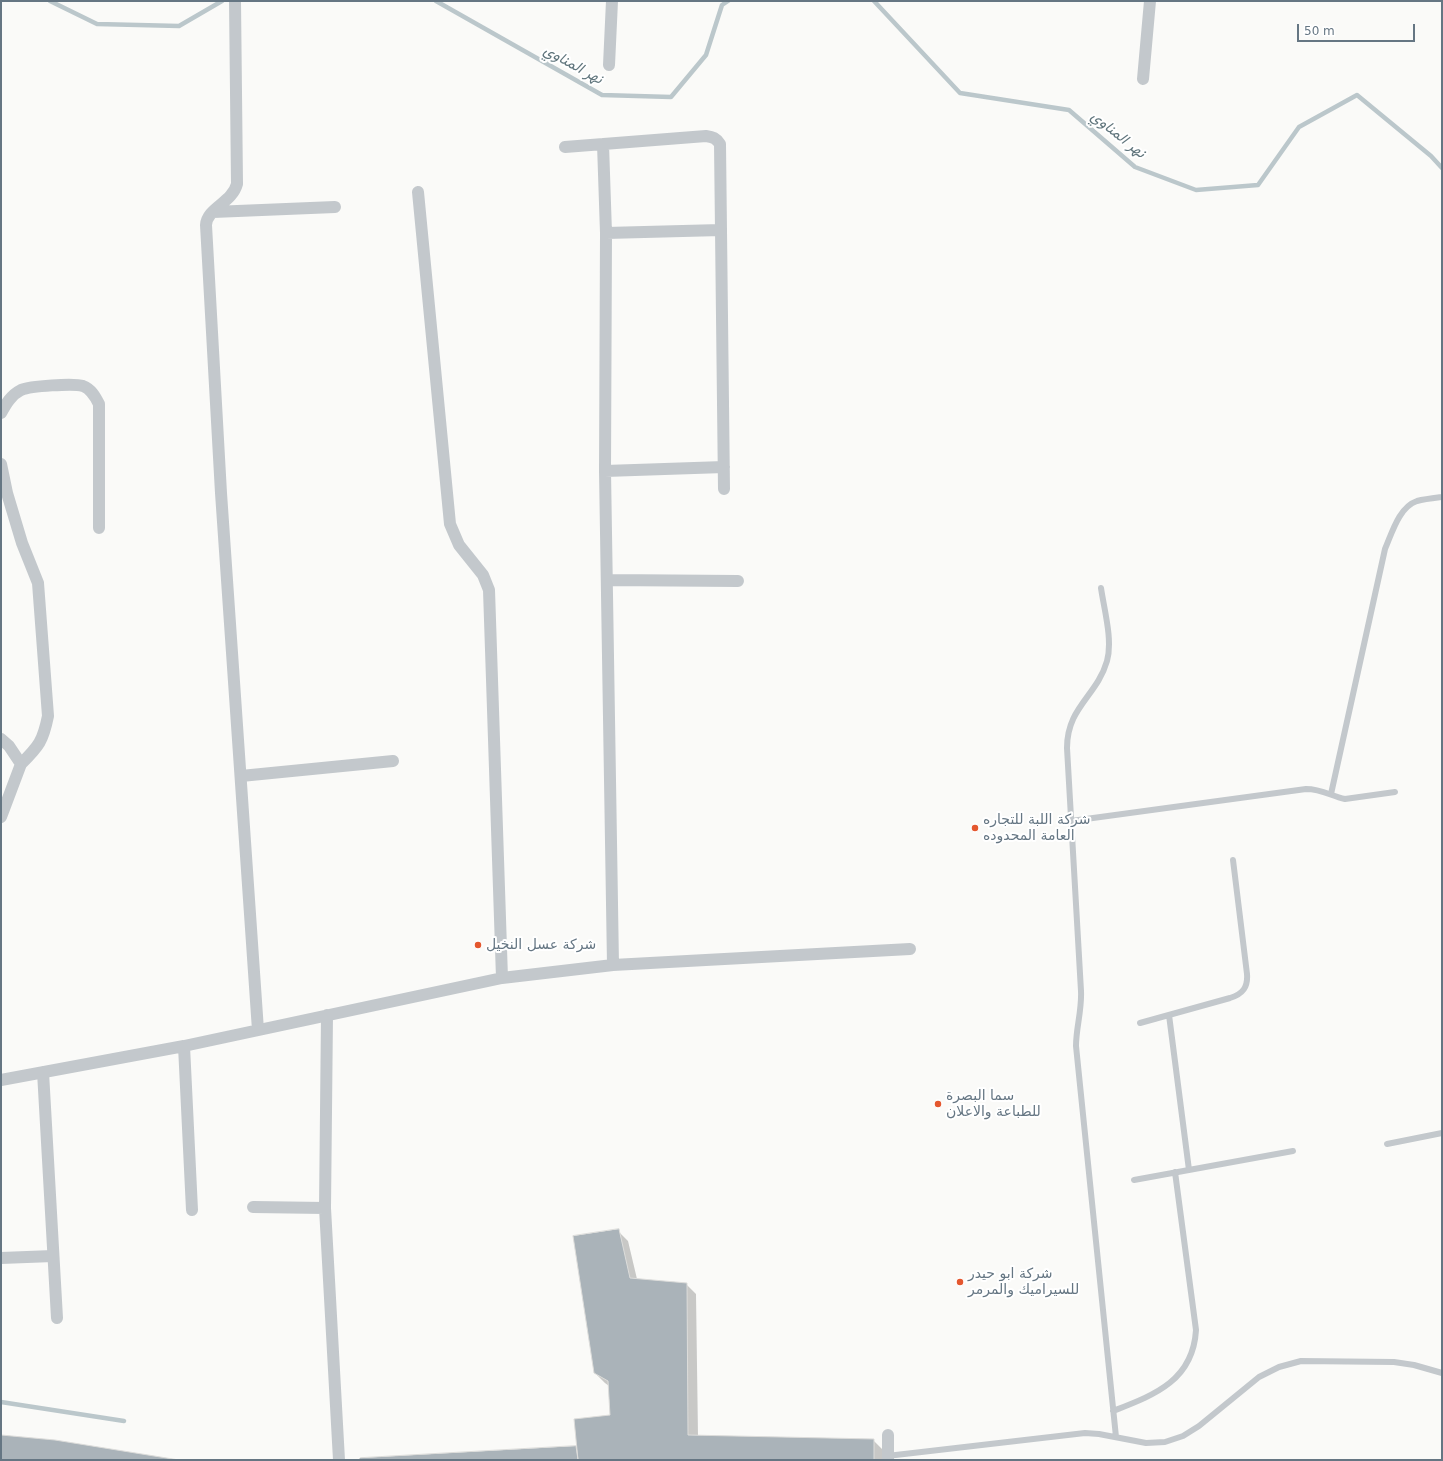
<!DOCTYPE html>
<html>
<head>
<meta charset="utf-8">
<style>
	body { margin:0 }
	#map { position:relative; width:1443px; height:1461px; overflow:hidden; background:#fafaf8; font-family:"DejaVu Sans",sans-serif }
	canvas { display:block }
	.frame { position:absolute; inset:0; border:2px solid #657683; pointer-events:none }
	.scale { position:absolute; left:1297px; top:24px; width:118px; height:18px; box-sizing:border-box; border:2px solid #657683; border-top:0; padding-left:5px; font-size:12px; line-height:14px; white-space:nowrap; color:#657683; -webkit-text-stroke:3px #fff; paint-order:stroke }
</style>
</head>
<body>
<div id="map">
<canvas width="1443" height="1461"></canvas>
<div class="frame"></div>
<div class="scale">50 m</div>
</div>
<script>
const ctx = document.querySelector('canvas').getContext('2d');
ctx.lineJoin = 'round';
function paint(path, color) { ctx.fillStyle = color; ctx.fill(path, 'evenodd'); }
function stroke(path, color, width, dash) { ctx.strokeStyle = color; ctx.lineWidth = width; ctx.lineCap = dash ? 'butt' : 'round'; ctx.setLineDash(dash || []); ctx.stroke(path); }
function write(font, color, halo, rows, align = 'center') {
  ctx.font = font + ' "DejaVu Sans",Vazirmatn,sans-serif'; ctx.lineWidth = 4; ctx.setLineDash([]); ctx.textBaseline = 'middle'; ctx.strokeStyle = halo; ctx.fillStyle = color; for (const [text, x, y, turn = 0] of rows) {
    ctx.save(); ctx.translate(x, y); ctx.rotate((+turn || 0) * Math.PI / 180); ctx.textAlign = isNaN(turn) ? turn : align; if (halo) ctx.strokeText(text, 0, 0); ctx.fillText(text, 0, 0); ctx.restore();
  }
}
paint(new Path2D(`
	M618,1231L628,1241L637,1279L686,1284L696,1294L698,1436L873,1440L883,1450V1460H359L361,1459L577,1447L611,1416L609,1386L605,1383L595,1373Z`), '#0003');
stroke(new Path2D(`
	M50,1L97,24L179,26L222,1
	M436,1L602,95L671,97L706,55L722,5L728,1
	M874,1L960,93L1069,110L1135,167L1196,190L1258,185L1299,127L1357,95L1431,156L1442,168
	M1,1402L124,1421`), '#bbc7cb', 4.5);
const building = new Path2D(`
	M619,1229L630,1278L687,1283L688,1435L874,1439V1460H578L574,1419L610,1415L608,1381L594,1373L573,1236Z
	M1,1435L55,1440L179,1460H1Z
	M576,1446L578,1460H358L360,1458Z`);
paint(building, '#aab3b9');
stroke(building, '#dcdcda', 1);
stroke(new Path2D(`
	M1101,588C1104,609 1113,640 1107,661C1097,696 1067,707 1067,748L1081,991C1082,1010 1076,1028 1076,1046L1116,1437
	M1331,794L1385,549C1392,533 1399,507 1417,501C1425,499 1434,498 1442,497
	M1071,821L1306,789C1322,789 1331,796 1345,799L1395,792
	M1169,1015L1189,1170
	M1140,1023L1230,998C1243,994 1248,987 1247,974L1233,860
	M1387,1144L1442,1133
	M1134,1180L1293,1151
	M1113,1411C1154,1395 1193,1381 1196,1330L1175,1172
	M887,1456L1085,1433L1099,1434L1146,1443L1165,1442L1183,1436L1199,1426L1259,1377L1279,1367L1301,1361L1394,1362L1414,1365L1442,1373`), '#c3c8cc', 6);
stroke(new Path2D(`
	M235,1L237,184C232,203 207,208 206,225L221,493L258,1030
	M609,65L612,1
	M1143,79L1150,1
	M603,144L606,233L605,471L613,965
	M565,147L706,136C713,137 716,138 720,144L724,489
	M418,192L450,524L459,545L483,575L489,590L502,978
	M213,212L335,207
	M606,233L721,230
	M1,413C6,404 11,395 21,390C30,386 74,383 83,386C91,389 95,396 99,404V528
	M1,464L7,493L22,543L38,583L48,716C43,741 39,746 21,764
	M605,471L724,467
	M607,580L738,581
	M1,739L9,746L21,764L1,817
	M241,776L393,761
	M327,1015L325,1208L339,1460
	M184,1046L192,1210
	M43,1072L57,1318
	M1,1080L184,1046L502,978L613,965L910,949
	M253,1207L325,1208
	M1,1258L53,1256
	M888,1460V1435`), '#c3c8cc', 12);
for (const [x, y, r, color] of [
	[975,828,4,"#e4572e"],
	[478,945,4,"#e4572e"],
	[938,1104,4,"#e4572e"],
	[960,1282,4,"#e4572e"]
]) { const dot = new Path2D(); dot.arc(x, y, r, 0, 2 * Math.PI); ctx.fillStyle = color; ctx.fill(dot); stroke(dot, '#fff', 1.5); }
write('14px', '#657683', '#fff', [
	["شركة اللبة للتجاره",983,820],
	["العامة المحدوده",983,836],
	["شركة عسل النخيل",486,945],
	["سما البصرة",946,1096],
	["للطباعة والاعلان",946,1112],
	["شركة ابو حيدر",968,1274],
	["للسيراميك والمرمر",968,1290]
], 'left');
write('italic 15px', '#60757c', '#fff', [
	["نهر المناوي",573,65,29],
	["نهر المناوي",1118,135,39]
]);
</script>
</body>
</html>
